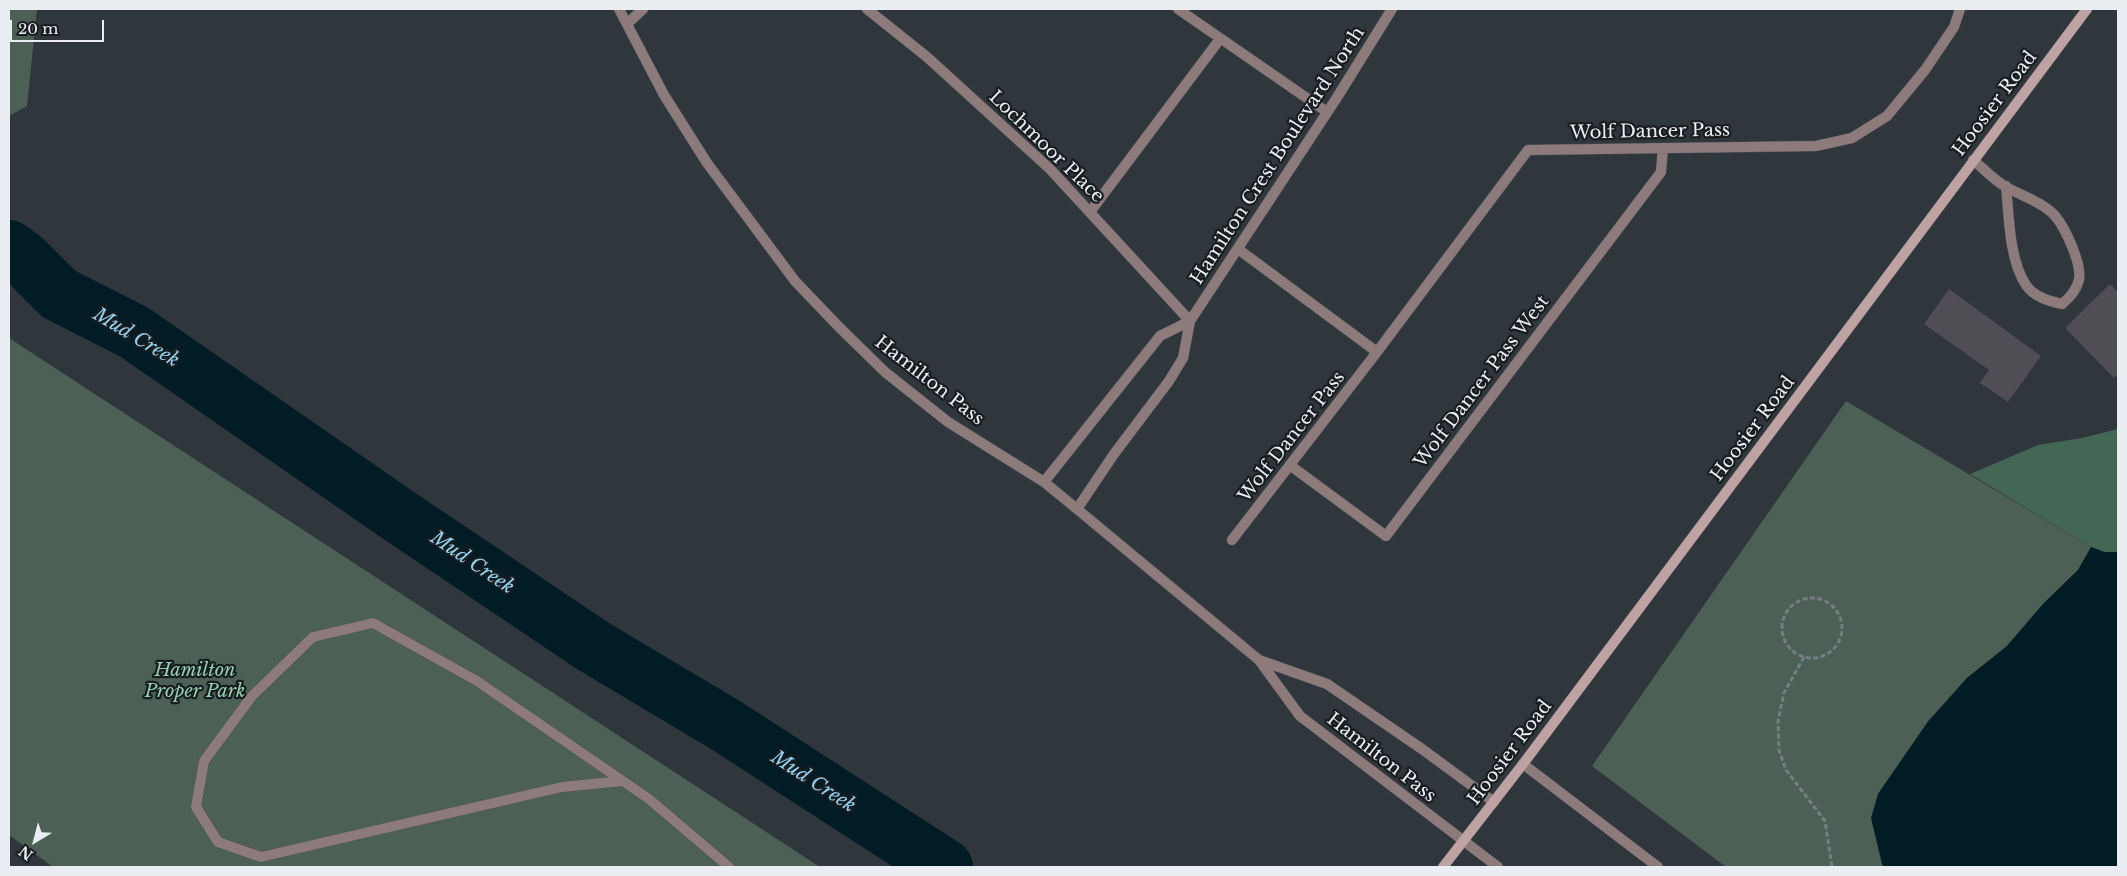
<!DOCTYPE html>
<html>
<head>
<meta charset="utf-8">
<style>
	body { margin:0 }
	#map { position:relative; width:2127px; height:876px; overflow:hidden; background:#2f363c; font-family:"Libre Baskerville",serif }
	canvas { display:block }
	.frame { position:absolute; inset:0; border:10px solid #eaeef2; pointer-events:none }
	.north { position:absolute; left:10px; top:816px; width:50px; height:50px; -webkit-text-stroke:4px #1a1d20; paint-order:stroke; rotate:217deg; font-size:14px; font-weight:700; line-height:20px; text-align:center; color:#eaeef2 }
	.north::after { content:''; display:block; margin:auto; width:18px; height:22px; background:#eaeef2; clip-path:polygon(50% 0,100% 100%,50% 72%,0 100%) }
	.scale { position:absolute; left:10px; top:20px; width:94px; height:22px; box-sizing:border-box; border:2px solid #eaeef2; border-top:0; padding-left:6px; font-size:15px; line-height:18px; white-space:nowrap; color:#eaeef2; -webkit-text-stroke:4px #1a1d20; paint-order:stroke }
</style>
</head>
<body>
<div id="map">
<canvas width="2127" height="876"></canvas>
<div class="frame"></div>
<div class="north">N</div>
<div class="scale">20 m</div>
</div>
<script>
const ctx = document.querySelector('canvas').getContext('2d');
ctx.lineJoin = 'round';
function paint(path, color) { ctx.fillStyle = color; ctx.fill(path, 'evenodd'); }
function stroke(path, color, width, dash) { ctx.strokeStyle = color; ctx.lineWidth = width; ctx.lineCap = dash ? 'butt' : 'round'; ctx.setLineDash(dash || []); ctx.stroke(path); }
function write(font, color, halo, rows, align = 'center') {
  ctx.font = font + ' "Libre Baskerville",serif'; ctx.lineWidth = 4.5; ctx.setLineDash([]); ctx.textBaseline = 'middle'; ctx.strokeStyle = halo; ctx.fillStyle = color; for (const [text, x, y, turn = 0] of rows) {
    ctx.save(); ctx.translate(x, y); ctx.rotate((+turn || 0) * Math.PI / 180); ctx.textAlign = isNaN(turn) ? turn : align; if (halo) ctx.strokeText(text, 0, 0); ctx.fillText(text, 0, 0); ctx.restore();
  }
}
paint(new Path2D(`
	M9,9H37L27,106L9,116Z
	M9,338L820,867H53L9,835Z
	M1846,401L2091,547L2078,570L2043,604L2007,646L1967,678L1928,721L1878,794L1882,864L1884,867H1726L1592,766Z`), '#4c6056');
paint(new Path2D(`
	M2118,429V552H2104L2091,547L1970,474L2038,445L2082,438Z`), '#465');
paint(new Path2D(`
	M2091,547L2104,552H2118V867H1884L1882,864L1871,818L1878,794L1928,722L1967,678L2007,646L2043,604L2078,570Z`), '#021c26');
stroke(new Path2D(`
	M9,248L25,260L59,294L134,332L395,513L593,646L727,726L945,867`), '#021c26', 56);
paint(new Path2D(`
	M2110,284L2118,292V374L2114,378L2065,328Z
	M1949,289L2041,356L2008,402L1980,383L1989,370L1924,324Z`), '#514d55');
const lane = new Path2D(`
	M1973,160C1984,169 1994,180 2006,187C2020,195 2037,200 2050,211C2063,221 2082,263 2079,280C2076,291 2070,297 2062,304C2049,301 2034,297 2026,285C2009,260 2009,215 2006,186
	M1090,212L1220,39
	M622,781L562,787L261,857L218,842L196,807L204,761L252,696L313,637L373,623L477,681L649,799L729,867`);
const street = new Path2D(`
	M619,9L664,95L707,163L795,281L838,326L885,372L948,422L1044,482L1077,509L1259,660L1300,716L1498,867
	M867,9L927,57L1050,169L1190,321
	M1178,9L1327,112
	M627,24L643,9
	M1238,249L1377,352
	M1291,466L1386,536L1661,172L1663,148
	M1044,482L1160,336L1190,321
	M1077,509L1114,454L1169,381L1183,358L1190,321L1336,99L1392,9
	M1232,540L1377,352L1528,150L1816,146L1852,138L1887,116L1925,70L1954,27L1960,9
	M1259,660L1327,684L1422,749L1494,802
	M1523,764L1658,867`);
const secondary = new Path2D(`
	M1443,867L1523,764L2087,9`);
stroke(lane, '#4d5359', 11);
stroke(street, '#4d5359', 11);
stroke(secondary, '#4d5359', 11);
stroke(new Path2D(`
	M1782 628a30 30 0 1 1 60 0a30 30 0 1 1-60 0Z
	M1804,657L1784,693L1778,721L1779,750L1786,770L1825,821L1832,867`), '#777d83', 3, [5, 2.5]);
stroke(lane, '#8d7b7c', 10);
stroke(street, '#8d7b7c', 10);
stroke(secondary, '#bfa3a3', 10);
write('18px', '#eaeef2', '#1a1d20', [
	["Hoosier Road",1995,104,-53],
	["Wolf Dancer Pass",1650,132,-1],
	["Lochmoor Place",1046,147,44],
	["Hamilton Crest Boulevard North",1278,156,-57],
	["Hamilton Pass",929,381,38],
	["Wolf Dancer Pass West",1482,382,-53],
	["Hoosier Road",1753,429,-53],
	["Wolf Dancer Pass",1292,437,-52],
	["Hoosier Road",1510,753,-53],
	["Hamilton Pass",1381,758,38]
]);
write('italic 18px', '#92d1b2', '#1a1d20', [
	["Hamilton",195,671],
	["Proper Park",195,692]
]);
write('italic 19px', '#90d2f0', '#1a1d20', [
	["Mud Creek",136,338,31],
	["Mud Creek",472,563,34],
	["Mud Creek",813,782,33]
]);
</script>
</body>
</html>
